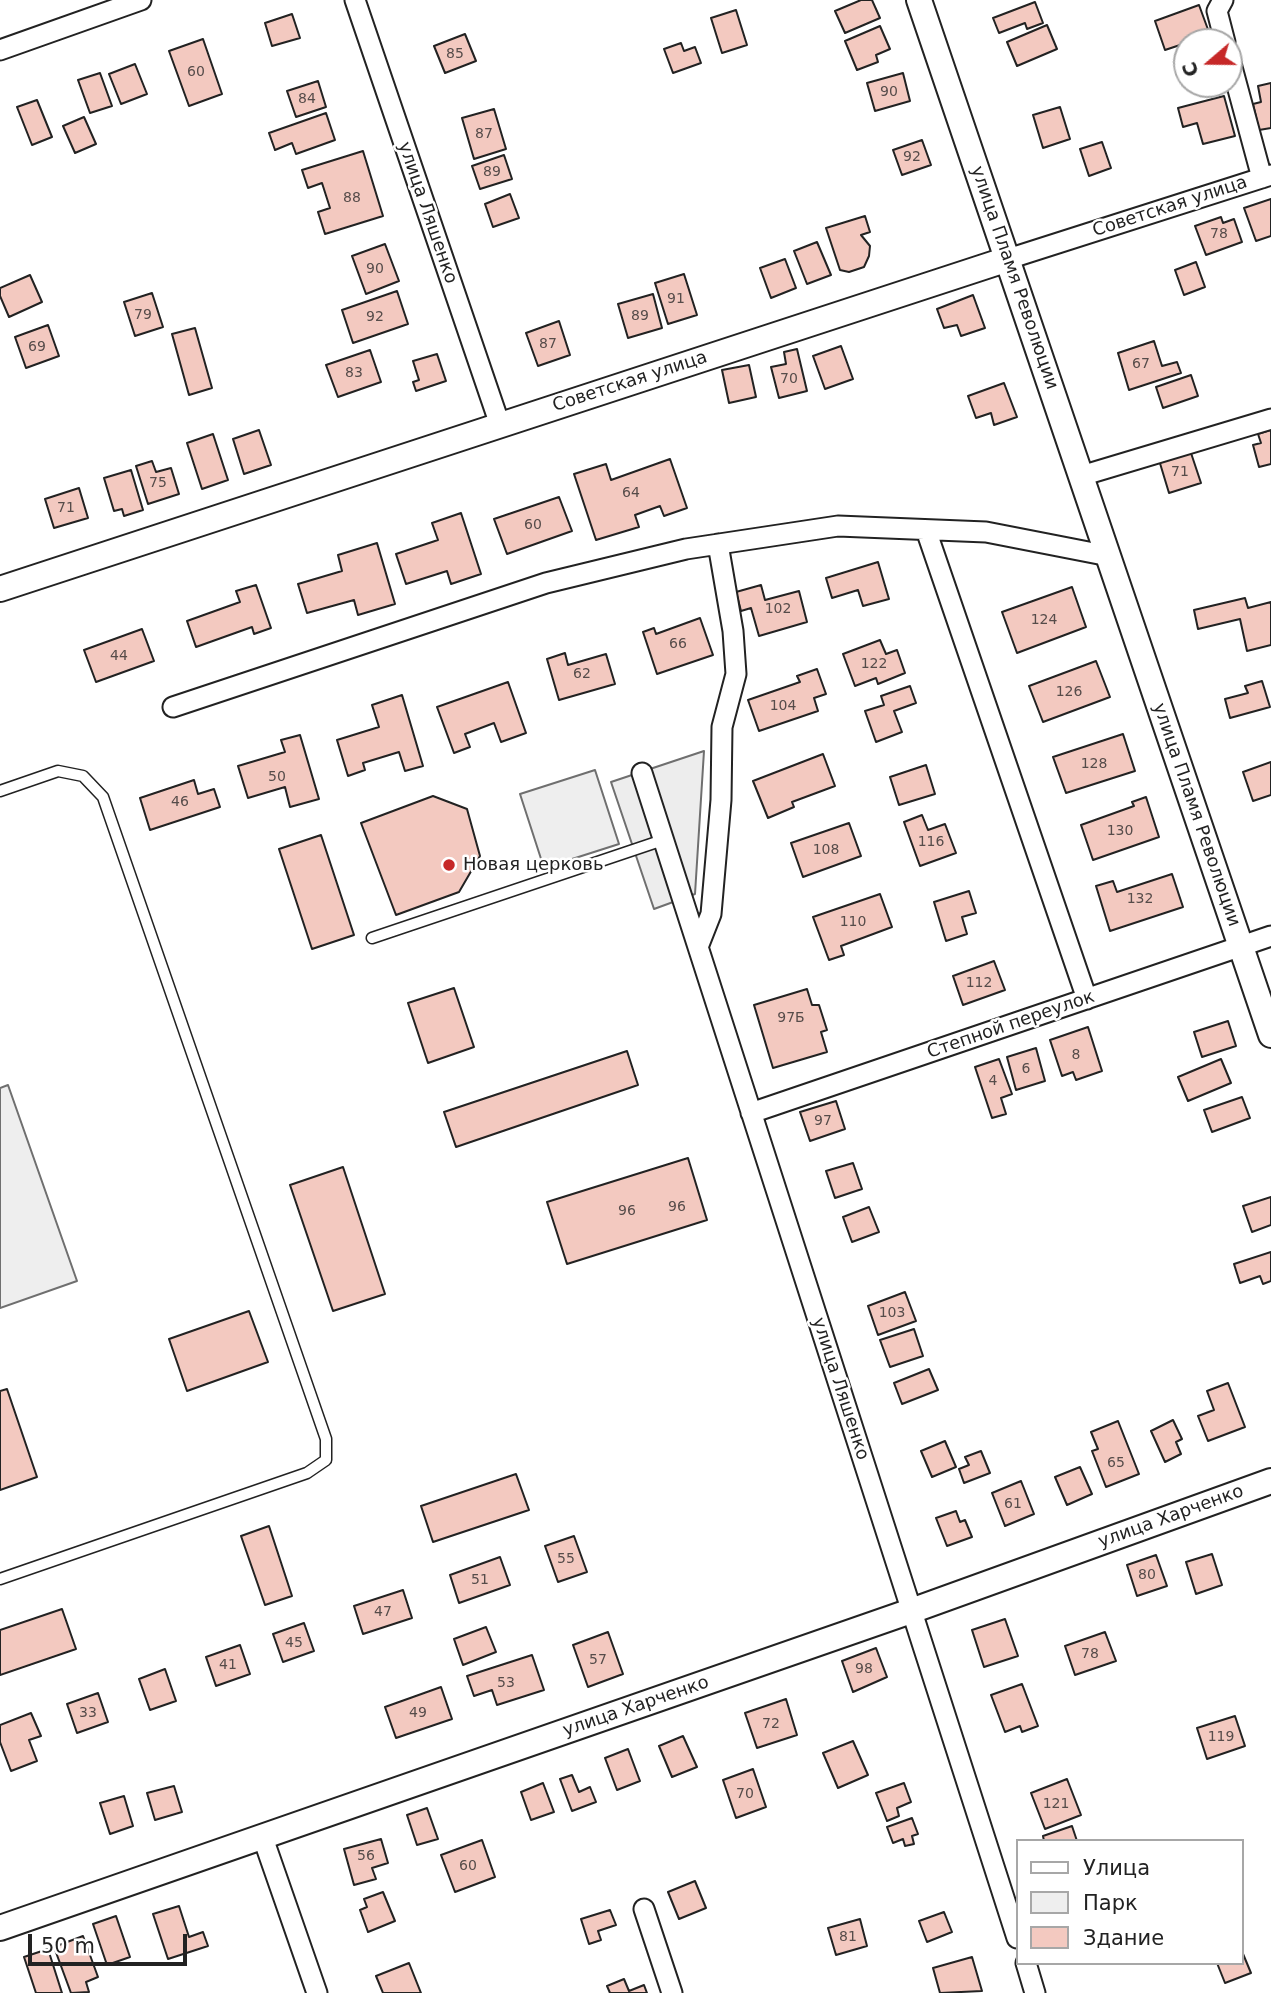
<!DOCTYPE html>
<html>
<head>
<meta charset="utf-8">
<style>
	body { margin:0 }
	#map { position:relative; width:1271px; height:1993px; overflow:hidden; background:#fff; font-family:"DejaVu Sans",sans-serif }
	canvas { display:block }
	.legend { position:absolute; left:1016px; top:1839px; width:228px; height:126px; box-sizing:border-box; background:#fff; border:2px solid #a7a7a7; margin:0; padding:9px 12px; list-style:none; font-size:21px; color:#222 }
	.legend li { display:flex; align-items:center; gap:14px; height:35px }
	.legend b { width:35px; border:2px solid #a7a7a7 }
	.north { position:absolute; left:1173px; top:28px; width:70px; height:70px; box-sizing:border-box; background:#fff; border:2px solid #a7a7a7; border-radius:50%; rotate:250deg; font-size:19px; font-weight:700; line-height:28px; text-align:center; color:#222 }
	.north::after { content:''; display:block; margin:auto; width:24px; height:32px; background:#c62828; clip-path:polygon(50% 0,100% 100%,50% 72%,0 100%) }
	.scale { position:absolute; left:28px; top:1934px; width:159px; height:32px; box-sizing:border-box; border:4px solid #222; border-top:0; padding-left:9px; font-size:21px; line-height:24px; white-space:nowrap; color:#222; -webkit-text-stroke:5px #fff; paint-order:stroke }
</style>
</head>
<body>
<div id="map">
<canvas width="1271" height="1993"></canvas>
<ul class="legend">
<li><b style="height:9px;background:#fff"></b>Улица</li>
<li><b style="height:19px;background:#eee"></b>Парк</li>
<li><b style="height:19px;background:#f3c9c0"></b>Здание</li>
</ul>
<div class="north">С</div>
<div class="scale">50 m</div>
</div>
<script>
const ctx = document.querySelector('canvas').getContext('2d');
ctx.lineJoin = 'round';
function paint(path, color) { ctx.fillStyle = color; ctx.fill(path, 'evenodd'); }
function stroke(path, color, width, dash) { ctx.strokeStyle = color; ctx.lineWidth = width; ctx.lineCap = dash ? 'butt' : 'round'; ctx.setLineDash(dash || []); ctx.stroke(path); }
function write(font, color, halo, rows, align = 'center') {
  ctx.font = font + ' "DejaVu Sans",sans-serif'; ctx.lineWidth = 5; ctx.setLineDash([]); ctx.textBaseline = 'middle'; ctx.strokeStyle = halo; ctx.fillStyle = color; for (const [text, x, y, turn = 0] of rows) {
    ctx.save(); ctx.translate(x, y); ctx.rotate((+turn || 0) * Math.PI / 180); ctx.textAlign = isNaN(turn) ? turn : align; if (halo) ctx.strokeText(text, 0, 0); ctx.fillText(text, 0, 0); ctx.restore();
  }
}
const green = new Path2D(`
	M595,770L619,844L544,868L520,794Z
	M8,1085L77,1281L0,1308V1088Z`);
paint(green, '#eee');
stroke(green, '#6f6f6f', 2);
const parking = new Path2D(`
	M704,751L695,894L654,909L611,782Z`);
paint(parking, '#ededed');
stroke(parking, '#6f6f6f', 2);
const building = new Path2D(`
	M861,0H872L880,18L845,33L835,11Z
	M1035,2L1043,23L1027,29L1025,23L999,33L993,18Z
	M1199,5L1210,35L1165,50L1155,21Z
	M736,10L747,45L722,53L711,18Z
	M292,14L300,38L272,46L265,23Z
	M1047,25L1057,49L1017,66L1007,42Z
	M880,26L890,49L876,55L878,62L857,70L845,41Z
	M465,34L476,61L445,73L434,46Z
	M203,39L222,94L189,106L169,51Z
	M681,43L684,51L695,47L701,63L673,73L664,49Z
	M135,64L147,94L121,104L109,74Z
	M100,73L112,106L90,113L78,80Z
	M903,73L910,101L875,111L867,83Z
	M318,81L326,107L296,117L287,91Z
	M1271,83V128L1259,130L1253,104L1261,102L1258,86Z
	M1224,96L1235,136L1203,144L1197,123L1183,127L1178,108Z
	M37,100L52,137L32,145L17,107Z
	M1060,107L1070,139L1043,148L1033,115Z
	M494,109L506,149L474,159L462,118Z
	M326,113L335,140L296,154L292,143L275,150L269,133Z
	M84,117L96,144L75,153L63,126Z
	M922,140L931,165L902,175L893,150Z
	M1102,142L1111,168L1089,176L1080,149Z
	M363,151L383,216L325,234L318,212L330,208L322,183L308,188L302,170Z
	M504,155L512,179L480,189L472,166Z
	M510,194L519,218L493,227L485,204Z
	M1271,199V236L1256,241L1244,208Z
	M865,216L870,232L861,235L870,246L869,256L864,267L849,272L840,270L826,228Z
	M1221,217L1223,223L1234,219L1242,242L1206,255L1195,226Z
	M817,242L831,275L807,284L794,251Z
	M385,244L399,281L366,294L352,256Z
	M785,259L796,288L771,298L760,268Z
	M1196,262L1205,287L1184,295L1175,270Z
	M684,274L697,315L668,324L655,283Z
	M30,275L42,302L9,317L0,296V288Z
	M397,291L408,324L353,343L342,310Z
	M152,293L163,327L135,336L124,302Z
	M653,294L662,328L628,338L618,304Z
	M973,295L985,328L961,336L957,325L944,328L937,309Z
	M559,321L570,355L538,366L526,333Z
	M48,325L59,356L26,368L15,337Z
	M195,328L212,388L189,395L172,334Z
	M1154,341L1162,366L1177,362L1181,373L1129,390L1118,353Z
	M841,346L853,379L825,389L813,356Z
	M797,349L807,391L779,398L771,367L786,364L784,352Z
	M370,350L381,382L338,397L326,365Z
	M437,354L446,381L416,391L413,382L419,380L413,361Z
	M749,365L756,397L729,403L722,370Z
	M1191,375L1198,396L1163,408L1156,387Z
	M1004,383L1017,417L994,425L991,413L976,418L968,396Z
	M259,430L271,465L244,474L233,439Z
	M1271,430V464L1259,467L1253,445L1261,443L1258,434Z
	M213,434L228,480L202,489L187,443Z
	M1190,450L1201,483L1169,493L1159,460Z
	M670,459L687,508L664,516L660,506L635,515L639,527L596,540L574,474L606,464L611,480Z
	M152,461L156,472L171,468L179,494L148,504L136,466Z
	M131,470L143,510L124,516L122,509L114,511L104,478Z
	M79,488L88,518L54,528L45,499Z
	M559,497L572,531L507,554L494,519Z
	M461,513L481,574L451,584L447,571L406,584L396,554L438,540L432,523Z
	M377,543L395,604L358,615L354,600L307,613L298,584L342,571L338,555Z
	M878,562L889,599L863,606L858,590L832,598L826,578Z
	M256,585L271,628L254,634L252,627L196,647L187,621L240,602L236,591Z
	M761,585L765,600L799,591L807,622L759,636L751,608L741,611L736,592Z
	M1072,587L1086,627L1017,653L1002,612Z
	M1245,598L1248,608L1271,602V645L1247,651L1240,619L1198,629L1194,610Z
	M700,618L713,655L657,674L643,632L654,628L656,634Z
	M142,629L154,661L96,682L84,650Z
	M880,640L886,654L897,650L905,673L878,684L876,678L855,686L843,654Z
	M565,653L568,665L606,654L615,684L559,700L547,659Z
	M1096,661L1110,697L1043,722L1029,686Z
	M817,669L826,694L814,698L818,711L759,731L748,700L800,682L797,676Z
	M1262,681L1270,707L1230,718L1225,699L1248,693L1245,686Z
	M508,682L526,733L501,742L494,723L465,734L470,747L454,753L437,707Z
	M910,686L916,703L894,711L902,732L876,742L865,711L884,705L881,696Z
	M402,695L423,766L405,771L399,752L363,763L365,770L348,776L337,740L379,727L372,705Z
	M1123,734L1135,771L1066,793L1053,757Z
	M300,735L319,799L290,807L285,787L248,798L238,766L285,752L281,740Z
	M823,754L835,786L792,802L794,807L768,818L753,781Z
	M1271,762V795L1253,801L1243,772Z
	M926,765L935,794L899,805L890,777Z
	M194,780L198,794L214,789L220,807L150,830L140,798Z
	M433,796L467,809L480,856L459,892L396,915L361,823Z
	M1146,797L1159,837L1093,860L1081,825L1134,806L1132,802Z
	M922,815L928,830L945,824L956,853L920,866L904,822Z
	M849,823L861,856L803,877L791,843Z
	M321,835L354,935L312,949L279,849Z
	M1172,874L1183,907L1110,931L1096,886L1113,881L1117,892Z
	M969,891L976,913L962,917L967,934L946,941L934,902Z
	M880,894L892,927L841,946L844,955L829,960L813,917Z
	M994,961L1005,990L963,1005L953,976Z
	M454,988L474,1047L428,1063L408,1003Z
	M807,989L812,1005H819L827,1030L821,1032L827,1052L773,1068L754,1005Z
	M1228,1021L1236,1046L1202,1057L1194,1032Z
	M1088,1027L1102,1071L1076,1080L1073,1072L1062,1076L1050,1040Z
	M1036,1048L1045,1081L1016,1090L1007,1057Z
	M627,1051L638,1085L456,1147L444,1112Z
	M999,1059L1012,1094L1001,1098L1006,1114L992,1118L975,1067Z
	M1221,1059L1231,1083L1188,1101L1178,1077Z
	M1242,1097L1250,1118L1212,1132L1204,1110Z
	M836,1101L845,1129L810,1141L800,1112Z
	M688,1158L707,1220L567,1264L547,1202Z
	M853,1163L862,1189L835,1198L826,1171Z
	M343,1167L385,1294L333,1311L290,1185Z
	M1271,1197V1225L1252,1232L1243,1206Z
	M869,1207L879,1232L852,1242L843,1217Z
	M1271,1252V1281L1263,1284L1260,1276L1240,1283L1234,1264Z
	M905,1292L916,1321L878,1335L868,1306Z
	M249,1311L268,1362L187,1391L169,1339Z
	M914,1329L923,1356L890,1367L880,1340Z
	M929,1369L938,1390L902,1404L894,1383Z
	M1228,1383L1245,1427L1208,1441L1198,1416L1214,1410L1207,1391Z
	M7,1389L37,1477L0,1490V1391Z
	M1173,1420L1182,1439L1176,1442L1181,1454L1165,1462L1151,1431Z
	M1118,1421L1139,1474L1106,1487L1092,1451L1098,1449L1091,1432Z
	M945,1441L956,1467L932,1477L921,1451Z
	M981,1451L990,1473L964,1483L959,1469L969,1465L965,1457Z
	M1080,1467L1092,1494L1067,1505L1055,1477Z
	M516,1474L529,1510L433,1542L421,1506Z
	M1021,1481L1034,1514L1005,1526L992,1493Z
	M956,1511L960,1522L965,1520L972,1537L947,1546L936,1518Z
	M269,1526L292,1596L265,1605L241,1536Z
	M574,1536L587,1572L558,1582L545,1546Z
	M1212,1554L1222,1585L1196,1594L1186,1562Z
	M1156,1555L1167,1586L1137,1596L1127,1565Z
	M500,1557L510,1585L459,1603L450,1575Z
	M403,1590L412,1618L363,1634L354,1606Z
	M62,1609L76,1649L0,1675V1630Z
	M1005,1619L1018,1656L984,1667L972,1630Z
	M304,1623L314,1651L283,1662L273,1634Z
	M486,1627L496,1652L463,1665L454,1639Z
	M608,1632L623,1674L588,1687L573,1645Z
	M1105,1632L1116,1661L1075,1675L1065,1646Z
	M240,1645L250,1674L216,1686L206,1657Z
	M876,1648L887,1677L853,1692L842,1661Z
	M532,1655L544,1690L497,1705L492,1690L474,1696L467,1676Z
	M165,1669L176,1701L150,1710L139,1679Z
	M1022,1684L1038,1726L1022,1732L1020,1726L1005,1732L991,1695Z
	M441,1687L452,1719L396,1738L385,1707Z
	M98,1693L108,1722L77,1733L67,1704Z
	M786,1699L797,1735L757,1748L745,1713Z
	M31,1713L41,1736L29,1740L37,1761L11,1771L0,1742V1725Z
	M1235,1716L1245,1746L1207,1759L1197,1728Z
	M683,1736L697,1767L672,1777L659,1746Z
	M853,1741L868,1775L838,1788L823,1753Z
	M628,1749L640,1781L617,1790L605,1758Z
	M753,1769L766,1807L736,1818L723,1780Z
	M572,1775L579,1792L590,1787L596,1802L572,1811L560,1779Z
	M1067,1779L1081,1815L1045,1829L1031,1793Z
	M543,1783L554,1812L531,1820L521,1792Z
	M904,1783L911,1802L897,1808L899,1816L887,1821L876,1793Z
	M174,1786L182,1812L155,1820L147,1793Z
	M124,1796L133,1826L110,1834L100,1803Z
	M427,1808L438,1839L417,1845L407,1815Z
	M912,1818L918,1834L912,1836L914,1844L905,1846L903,1839L893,1843L887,1827Z
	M1072,1826L1077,1841H1044L1043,1836Z
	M381,1839L388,1863L372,1868L376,1879L354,1885L344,1849Z
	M482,1840L495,1877L455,1892L441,1855Z
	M695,1881L706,1908L679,1919L668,1892Z
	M383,1892L395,1921L368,1932L360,1910L367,1907L364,1899Z
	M179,1906L189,1937L203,1932L208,1946L168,1959L153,1914Z
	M610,1910L616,1925L598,1931L601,1940L589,1944L581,1919Z
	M944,1912L952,1932L927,1942L919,1921Z
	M116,1916L130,1957L107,1965L93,1924Z
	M860,1919L867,1946L836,1955L828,1928Z
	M83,1936L98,1977L86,1982L89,1992L71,1993L54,1947Z
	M48,1949L62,1993H36L24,1957Z
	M1241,1949L1251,1973L1225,1983L1217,1963H1241Z
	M972,1957L982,1991L940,1993L933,1968Z
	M409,1963L421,1993H383L376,1976Z
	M624,1979L629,1991L644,1985L647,1993H610L607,1986Z`);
paint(building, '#f3c9c0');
stroke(building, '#222', 2);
const service = new Path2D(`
	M0,791L58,771L83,776L103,797L326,1439V1460L307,1473L0,1579
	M372,938L663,840`);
const minor = new Path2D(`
	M355,0L500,425
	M1223,0L1217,11L1225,42
	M0,50L141,0
	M1229,56L1262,178
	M1008,259L1271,175
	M1081,476L1271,419
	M926,530L1087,999
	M173,707L546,583L686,549L838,526L986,532L1109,556
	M642,773L1017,1938
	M698,947L711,914L721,800L722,727L736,674L733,631L718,544
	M751,1113L1271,936
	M263,1838L317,1993
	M644,1909L672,1993
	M1026,1963L1035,1993`);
const tertiary = new Path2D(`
	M919,0L1271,1035
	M0,589L1008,259
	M0,1928L911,1611L1271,1481`);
stroke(service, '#222', 13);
stroke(minor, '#222', 23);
stroke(tertiary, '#222', 28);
stroke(service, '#fff', 10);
stroke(minor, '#fff', 19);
stroke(tertiary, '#fff', 24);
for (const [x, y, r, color] of [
	[449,865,7,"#c62828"]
]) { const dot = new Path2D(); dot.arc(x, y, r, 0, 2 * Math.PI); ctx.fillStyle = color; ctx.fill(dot); stroke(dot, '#fff', 2.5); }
write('14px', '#564c4a', null, [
	["85",455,54],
	["60",196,72],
	["90",889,92],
	["84",307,99],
	["87",484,134],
	["92",912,157],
	["89",492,172],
	["88",352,198],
	["78",1219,234],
	["90",375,269],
	["91",676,299],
	["79",143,315],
	["89",640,316],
	["92",375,317],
	["87",548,344],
	["69",37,347],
	["67",1141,364],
	["83",354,373],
	["70",789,379],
	["71",1180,472],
	["75",158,483],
	["64",631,493],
	["71",66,508],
	["60",533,525],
	["102",778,609],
	["124",1044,620],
	["66",678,644],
	["44",119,656],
	["122",874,664],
	["62",582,674],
	["126",1069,692],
	["104",783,706],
	["128",1094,764],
	["50",277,777],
	["46",180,802],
	["130",1120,831],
	["116",931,842],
	["108",826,850],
	["132",1140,899],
	["110",853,922],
	["112",979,983],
	["97Б",791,1018],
	["8",1076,1055],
	["6",1026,1069],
	["4",993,1081],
	["97",823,1121],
	["96",677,1207],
	["96",627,1211],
	["103",892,1313],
	["65",1116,1463],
	["61",1013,1504],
	["55",566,1559],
	["80",1147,1575],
	["51",480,1580],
	["47",383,1612],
	["45",294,1643],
	["78",1090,1654],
	["57",598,1660],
	["41",228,1665],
	["98",864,1669],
	["53",506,1683],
	["33",88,1713],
	["49",418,1713],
	["72",771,1724],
	["119",1221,1737],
	["70",745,1794],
	["121",1056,1804],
	["56",366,1856],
	["60",468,1866],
	["81",848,1937]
]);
write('18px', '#222', '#fff', [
	["Советская улица",1170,207,-18],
	["улица Ляшенко",427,213,71],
	["улица Пламя Революции",1014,278,71],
	["Советская улица",630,382,-18],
	["улица Пламя Революции",1196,815,71],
	["Степной переулок",1011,1025,-19],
	["улица Ляшенко",840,1389,72],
	["улица Харченко",1171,1517,-20],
	["улица Харченко",636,1707,-19]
]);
write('18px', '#222', '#fff', [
	["Новая церковь",463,865]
], 'left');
</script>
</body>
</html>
